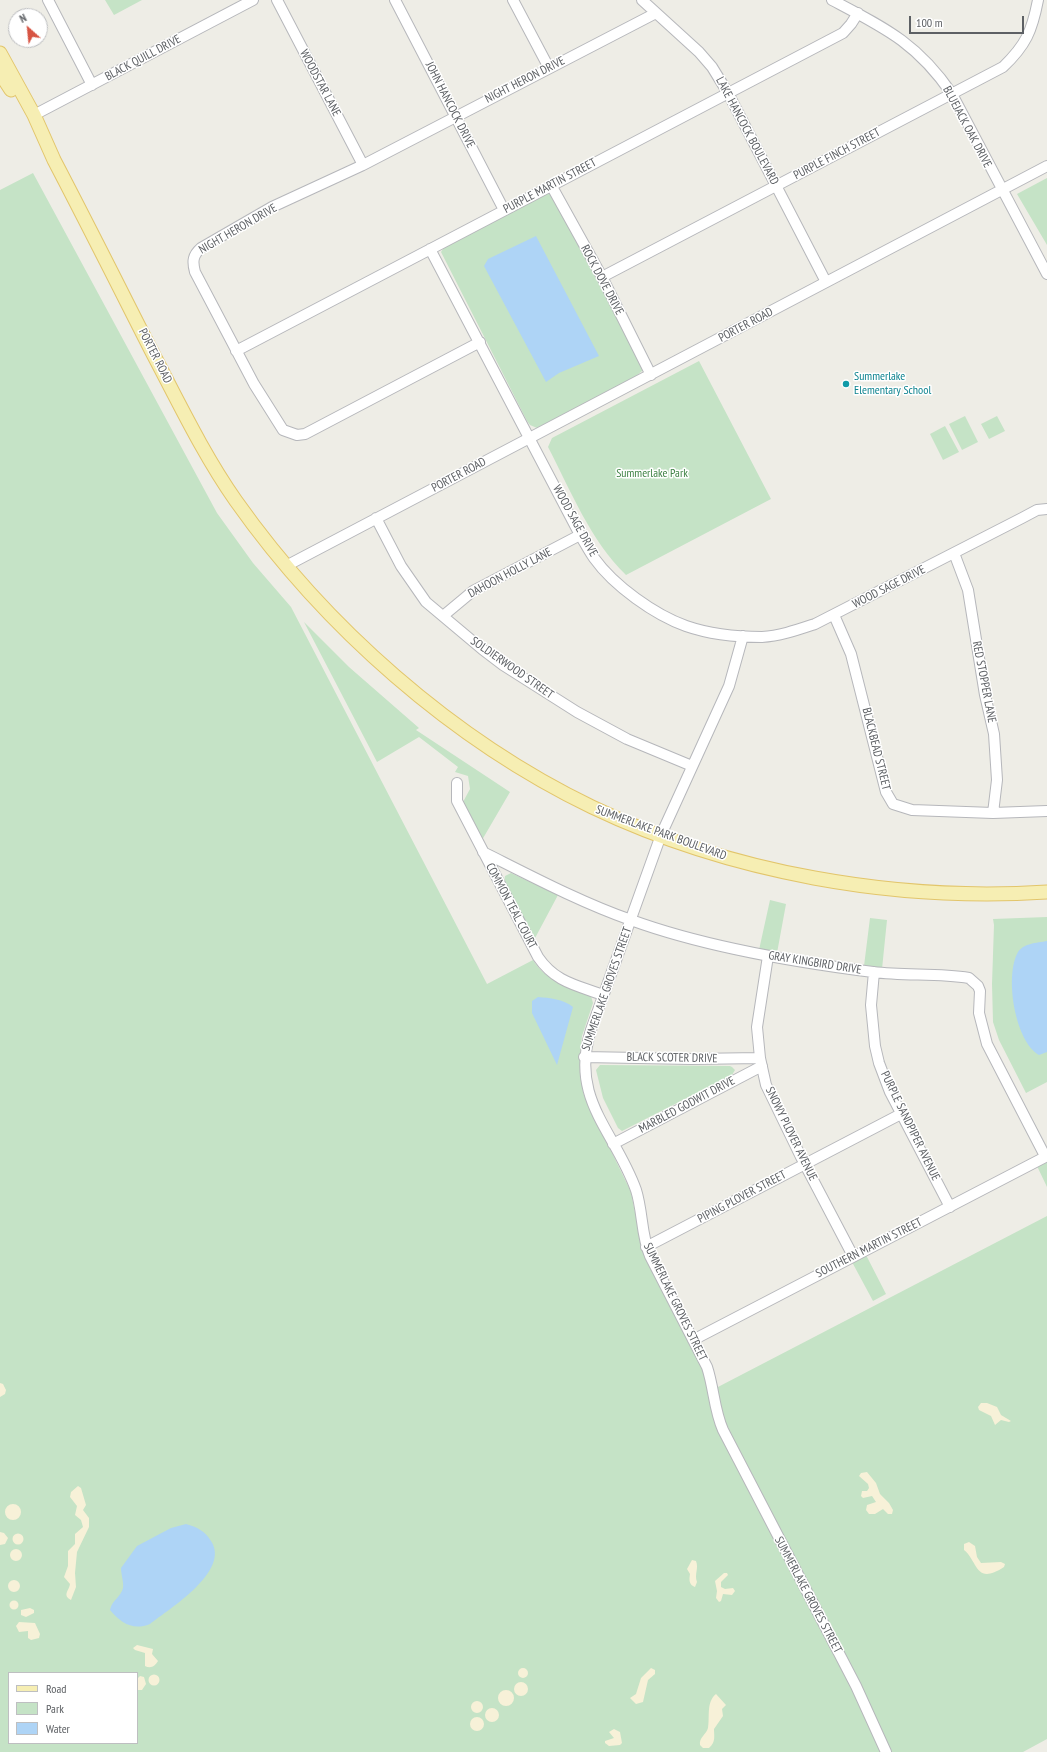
<!DOCTYPE html>
<html>
<head>
<meta charset="utf-8">
<style>
	body { margin:0 }
	#map { position:relative; width:1047px; height:1752px; overflow:hidden; background:#eeede6; font-family:"PT Sans Narrow",sans-serif }
	canvas { display:block }
	.legend { position:absolute; left:8px; top:1672px; width:130px; height:72px; box-sizing:border-box; background:#fff; border:1px solid #bebfc1; margin:0; padding:5px 7px; list-style:none; font-size:12px; color:#5d6064 }
	.legend li { display:flex; align-items:center; gap:8px; height:20px }
	.legend b { width:20px; border:1px solid #bebfc1 }
	.north { position:absolute; left:8px; top:8px; width:40px; height:40px; box-sizing:border-box; background:#fff; border:1px solid #bebfc1; border-radius:50%; rotate:333deg; font-size:11px; font-weight:700; line-height:16px; text-align:center; color:#5d6064 }
	.north::after { content:''; display:block; margin:auto; width:14px; height:18px; background:#d75443; clip-path:polygon(50% 0,100% 100%,50% 72%,0 100%) }
	.scale { position:absolute; left:909px; top:16px; width:115px; height:18px; box-sizing:border-box; border:2px solid #5d6064; border-top:0; padding-left:5px; font-size:12px; line-height:14px; white-space:nowrap; color:#5d6064; -webkit-text-stroke:3px #fff; paint-order:stroke }
</style>
</head>
<body>
<div id="map">
<canvas width="1047" height="1752"></canvas>
<ul class="legend">
<li><b style="height:5px;background:#f6eeb3"></b>Road</li>
<li><b style="height:11px;background:#c5e3c6"></b>Park</li>
<li><b style="height:11px;background:#aed4f6"></b>Water</li>
</ul>
<div class="north">N</div>
<div class="scale">100 m</div>
</div>
<script>
const ctx = document.querySelector('canvas').getContext('2d');
ctx.lineJoin = 'round';
function paint(path, color) { ctx.fillStyle = color; ctx.fill(path, 'evenodd'); }
function stroke(path, color, width, dash) { ctx.strokeStyle = color; ctx.lineWidth = width; ctx.lineCap = dash ? 'butt' : 'round'; ctx.setLineDash(dash || []); ctx.stroke(path); }
function write(font, color, halo, rows, align = 'center') {
  ctx.font = font + ' "PT Sans Narrow",sans-serif'; ctx.lineWidth = 3; ctx.setLineDash([]); ctx.textBaseline = 'middle'; ctx.strokeStyle = halo; ctx.fillStyle = color; for (const [text, x, y, turn = 0] of rows) {
    ctx.save(); ctx.translate(x, y); ctx.rotate((+turn || 0) * Math.PI / 180); ctx.textAlign = isNaN(turn) ? turn : align; if (halo) ctx.strokeText(text, 0, 0); ctx.fillText(text, 0, 0); ctx.restore();
  }
}
paint(new Path2D(`
	M105,0H142L114,15Z
	M33,173L217,513L253,563L291,607L487,984L533,960C547,982 569,987 591,996L593,1003L582,1036L580,1055V1075L584,1095L631,1192L642,1248L716,1388L1047,1216V1739L1023,1752H0V190ZM9,1673H137V1743H9Z
	M1047,178V245L1017,194Z
	M549,193L554,198L643,367L642,371L635,377L537,428L530,425L527,421L441,252L445,246L546,194Z
	M699,361L771,499L626,575C590,540 571,491 548,447L552,438Z
	M965,416L978,442L962,450L949,424Z
	M997,416L1005,431L989,439L981,424Z
	M945,426L959,452L943,460L930,434Z
	M304,622L349,667L419,728L416,730L510,792L482,840L463,802L470,789L468,776L455,772L458,767L419,737L377,762Z
	M511,873L558,895L534,940L504,882L505,876Z
	M770,900L786,904L777,953L759,950Z
	M1047,917V1082L1026,1093L999,1040L993,1022L992,984L994,925L993,919Z
	M870,918L887,920L882,969L864,966Z
	M600,1065L730,1066L732,1067L735,1070L732,1075L622,1131L618,1128L603,1098L596,1070Z
	M1047,1161V1187L1037,1166Z
	M866,1255L886,1294L873,1301L852,1262Z`), '#c5e3c6');
paint(new Path2D(`
	M0,1383L3,1384L6,1390L5,1394L0,1397Z
	M981,1403H987L997,1407L1001,1415L1011,1421L1009,1422L1001,1420L995,1425L991,1416L979,1410L978,1407Z
	M867,1472L876,1483L880,1494L889,1503L893,1510L892,1514H888L883,1509L875,1514H869L866,1510L867,1505L876,1502L872,1496L863,1498L861,1496L862,1491H867L869,1488L868,1484L859,1476L861,1473Z
	M78,1486L81,1488L86,1505L83,1510L89,1518V1527L77,1552L75,1573L76,1587L71,1600C62,1595 69,1591 70,1584L64,1577L68,1566V1551L75,1544V1534L83,1527L81,1520L75,1515L77,1506L70,1497L71,1492Z
	M5 1512a8 8 0 1 1 16 0a8 8 0 1 1-16 0Z
	M0,1532L4,1533L8,1538L5,1544L0,1545Z
	M12.5 1539a5.5 5.5 0 1 1 11 0a5.5 5.5 0 1 1-11 0Z
	M969,1542L975,1546L977,1557L981,1563L1001,1562L1005,1564L1004,1567C975,1586 978,1561 964,1550V1544Z
	M10 1555a6 6 0 1 1 12 0a6 6 0 1 1-12 0Z
	M692,1560L696,1561C699,1569 694,1574 697,1582L695,1587C689,1585 689,1580 690,1574L687,1569Z
	M724,1573H727L728,1575L721,1582V1587L725,1589L733,1588L735,1591L732,1595L723,1594L721,1601L719,1602L716,1598L717,1591L715,1581Z
	M8 1586a6 6 0 1 1 12 0a6 6 0 1 1-12 0Z
	M9.5 1605a4.5 4.5 0 1 1 9 0a4.5 4.5 0 1 1-9 0Z
	M30,1608L34,1610V1613L26,1617L21,1615V1610Z
	M19,1622L35,1623L40,1634L39,1638L31,1640L28,1638V1631L19,1632L16,1626Z
	M137,1645L153,1649L152,1654L158,1661C155,1666 151,1669 145,1666V1653L135,1650L133,1648Z
	M651,1668L655,1670V1674L648,1680L643,1702L636,1704L630,1698L636,1694L641,1678Z
	M518 1673a5 5 0 1 1 10 0a5 5 0 1 1-10 0Z
	M148.5 1680a5.5 5.5 0 1 1 11 0a5.5 5.5 0 1 1-11 0Z
	M140,1676L144,1677L146,1684L142,1690H138L137,1679Z
	M514 1689a7 7 0 1 1 14 0a7 7 0 1 1-14 0Z
	M498 1698a8 8 0 1 1 16 0a8 8 0 1 1-16 0Z
	M716,1694L726,1705L722,1709L723,1716L714,1729C714,1736 716,1742 709,1748H703L700,1745C699,1737 706,1735 708,1728C710,1717 706,1702 716,1694Z
	M471 1707a6 6 0 1 1 12 0a6 6 0 1 1-12 0Z
	M485 1715a7 7 0 1 1 14 0a7 7 0 1 1-14 0Z
	M470 1724a7 7 0 1 1 14 0a7 7 0 1 1-14 0Z
	M614,1729L620,1732L622,1743L620,1745L609,1746L605,1743V1741L614,1738L609,1732Z`), '#f7f1d8');
paint(new Path2D(`
	M536,236L599,356L559,373L546,382L484,266L488,259Z
	M1047,941V1052L1039,1055C1015,1041 1005,978 1017,954C1022,943 1037,943 1047,941Z
	M538,997C550,998 563,999 573,1007L557,1065L532,1013V1001Z
	M186,1524C197,1527 205,1531 211,1541C231,1571 169,1609 150,1624C133,1631 121,1623 110,1610C112,1600 121,1597 123,1588C124,1583 121,1574 121,1568L137,1546L171,1528Z`), '#aed4f6');
const minor = new Path2D(`
	M48,0L92,85
	M277,0L363,165
	M395,0L504,210
	M513,0L549,68
	M642,0L699,52L712,67L728,93L826,282
	M832,0C885,28 917,43 952,94L1047,274
	M34,115L253,0
	M551,185L602,277L651,375
	M430,249L580,535C585,543 589,551 594,558C614,586 655,615 686,626C709,634 738,637 762,637C780,636 797,630 815,624L1022,518L1037,510L1047,509
	M602,277L1003,67C1026,45 1032,31 1038,0
	M480,342L305,434L297,435L283,430L254,384L195,272C192,261 193,255 201,248L272,207L363,165L656,13
	M236,351L843,33L851,24L858,13
	M376,518L401,566L426,602L482,649L503,665L577,712L627,739L692,766
	M954,553L968,590L985,695L994,734L997,780L993,813
	M286,566L1047,166
	M834,615L851,654L886,792L893,804L912,810L993,813L1047,811
	M443,616L473,591L580,535
	M743,636L729,686L661,835L591,1030C569,1099 615,1131 636,1190C643,1212 641,1235 650,1256L707,1367C714,1388 714,1410 723,1430L856,1686L886,1752
	M457,783V801L538,957C555,982 576,985 603,995
	M483,852C531,876 580,902 631,920C705,947 794,962 873,972C905,976 938,973 969,978L978,986L980,991L979,1013L987,1044L1045,1156
	M768,956L757,1027L760,1058L766,1085L801,1157L853,1256
	M874,972L871,1005L875,1046L879,1063L890,1092L950,1207
	M584,1057L692,1059L760,1058
	M613,1144L762,1066
	M646,1247L901,1114
	M693,1340L1047,1156`);
const major = new Path2D(`
	M0,53L34,115L54,160C87,223 119,287 151,350C178,401 203,454 236,501C325,627 453,740 592,807C730,873 895,902 1047,892
	M0,73L11,90`);
stroke(minor, '#b6b7bb', 12);
stroke(major, '#e2c56b', 15);
stroke(minor, '#fff', 10);
stroke(major, '#f6eeb3', 13);
for (const [x, y, r, color] of [
	[846,384,4,"#0f9aa8"]
]) { const dot = new Path2D(); dot.arc(x, y, r, 0, 2 * Math.PI); ctx.fillStyle = color; ctx.fill(dot); stroke(dot, '#fff', 1.5); }
write('12px', '#5d6064', '#fff', [
	["BLACK QUILL DRIVE",143,58,-28],
	["NIGHT HERON DRIVE",525,80,-27],
	["WOODSTAR LANE",320,83,62],
	["JOHN HANCOCK DRIVE",450,105,63],
	["BLUEJACK OAK DRIVE",967,127,62],
	["LAKE HANCOCK BOULEVARD",747,131,62],
	["PURPLE FINCH STREET",837,154,-28],
	["PURPLE MARTIN STREET",550,186,-28],
	["NIGHT HERON DRIVE",238,229,-30],
	["ROCK DOVE DRIVE",602,280,62],
	["PORTER ROAD",746,325,-28],
	["PORTER ROAD",155,356,63],
	["PORTER ROAD",459,475,-28],
	["WOOD SAGE DRIVE",575,521,61],
	["DAHOON HOLLY LANE",510,573,-28],
	["WOOD SAGE DRIVE",889,587,-27],
	["SOLDIERWOOD STREET",512,668,35],
	["RED STOPPER LANE",984,682,79],
	["BLACKBEAD STREET",876,749,76],
	["SUMMERLAKE PARK BOULEVARD",661,833,20],
	["COMMON TEAL COURT",511,906,62],
	["GRAY KINGBIRD DRIVE",815,963,9],
	["SUMMERLAKE GROVES STREET",607,989,-71],
	["BLACK SCOTER DRIVE",672,1058,1],
	["MARBLED GODWIT DRIVE",687,1105,-28],
	["PURPLE SANDPIPER AVENUE",910,1126,64],
	["SNOWY PLOVER AVENUE",791,1134,64],
	["PIPING PLOVER STREET",742,1197,-28],
	["SOUTHERN MARTIN STREET",869,1248,-27],
	["SUMMERLAKE GROVES STREET",675,1302,64],
	["SUMMERLAKE GROVES STREET",808,1595,62]
]);
write('12px', '#0d838f', '#fff', [
	["Summerlake",854,377],
	["Elementary School",854,391]
], 'left');
write('12px', '#3f8245', '#fff', [
	["Summerlake Park",652,474]
]);
</script>
</body>
</html>
